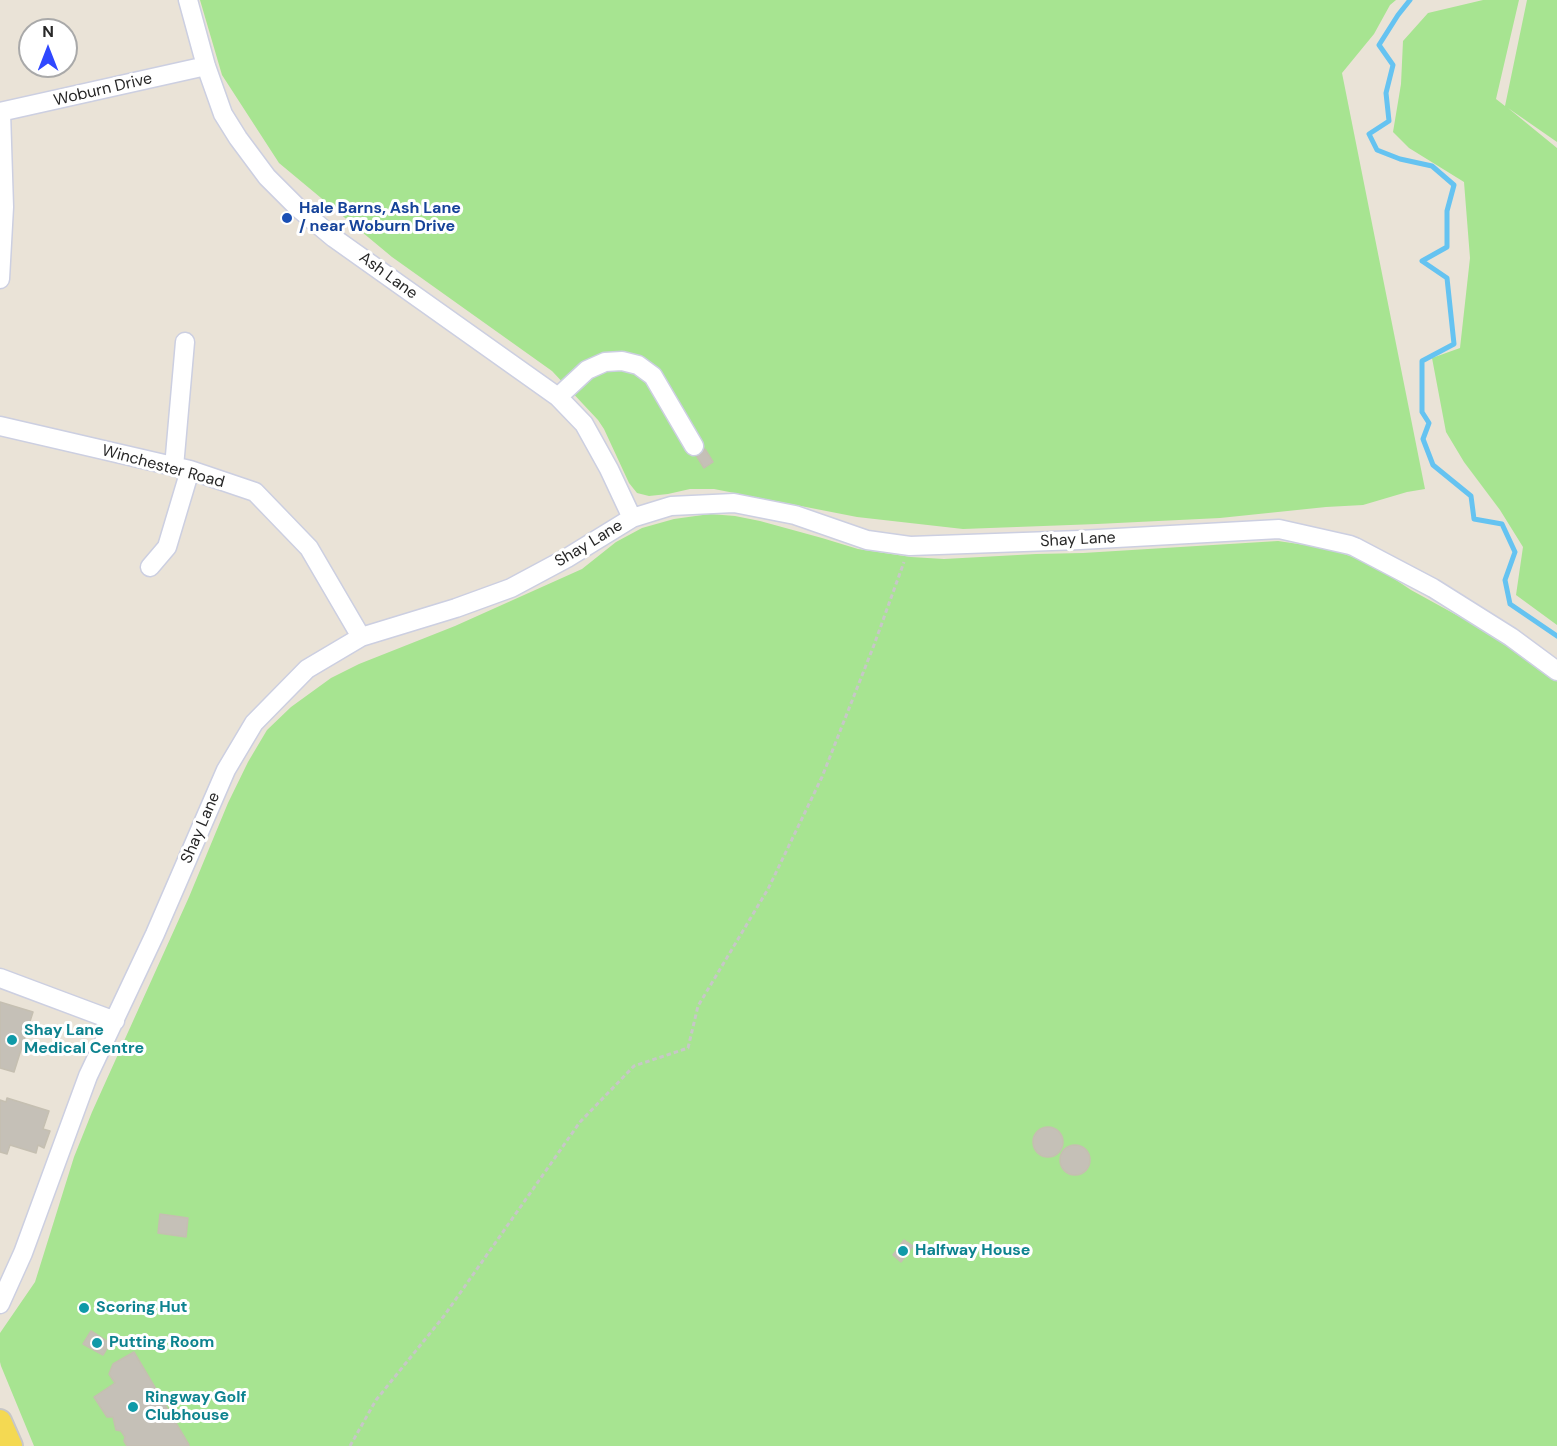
<!DOCTYPE html>
<html>
<head>
<meta charset="utf-8">
<style>
	body { margin:0 }
	#map { position:relative; width:1557px; height:1446px; overflow:hidden; background:#eae3d7; font-family:"DM Sans",sans-serif }
	canvas { display:block }
	.north { position:absolute; left:18px; top:18px; width:60px; height:60px; box-sizing:border-box; background:#fff; border:2px solid #a9a9a9; border-radius:50%; rotate:0deg; font-size:16px; font-weight:700; line-height:24px; text-align:center; color:#272727 }
	.north::after { content:''; display:block; margin:auto; width:21px; height:27px; background:#2f48ff; clip-path:polygon(50% 0,100% 100%,50% 72%,0 100%) }
</style>
</head>
<body>
<div id="map">
<canvas width="1557" height="1446"></canvas>
<div class="north">N</div>
</div>
<script>
const ctx = document.querySelector('canvas').getContext('2d');
ctx.lineJoin = 'round';
function paint(path, color) { ctx.fillStyle = color; ctx.fill(path, 'evenodd'); }
function stroke(path, color, width, dash) { ctx.strokeStyle = color; ctx.lineWidth = width; ctx.lineCap = dash ? 'butt' : 'round'; ctx.setLineDash(dash || []); ctx.stroke(path); }
function write(font, color, halo, rows, align = 'center') {
  ctx.font = font + ' "DM Sans",sans-serif'; ctx.lineWidth = 6; ctx.setLineDash([]); ctx.textBaseline = 'middle'; ctx.strokeStyle = halo; ctx.fillStyle = color; for (const [text, x, y, turn = 0] of rows) {
    ctx.save(); ctx.translate(x, y); ctx.rotate((+turn || 0) * Math.PI / 180); ctx.textAlign = isNaN(turn) ? turn : align; if (halo) ctx.strokeText(text, 0, 0); ctx.fillText(text, 0, 0); ctx.restore();
  }
}
paint(new Path2D(`
	M200,0H1396L1390,5L1374,34L1342,73L1425,489L1407,492L1363,505L1326,507L1220,518L1097,524L963,529L857,517L714,489H690L668,494L649,496L637,493L629,483L604,429L598,420L552,371L392,257L279,163L222,75Z
	M1483,0H1519L1496,99L1505,106L1527,0H1557V142L1508,108L1557,148V625L1516,595L1523,547L1500,510L1464,462L1446,432L1432,358L1460,348L1470,258L1464,182L1409,148L1393,132L1401,84L1403,41L1428,13Z
	M710,514L735,516L760,521L822,538L858,549L911,557L944,559L1036,554L1083,553L1278,541L1326,548L1356,558L1384,572L1411,590L1491,634L1557,681V1446H34L1,1366L0,1362V1333L35,1282L74,1157L92,1112L189,897L228,803L248,762L267,730L291,707L331,678L359,664L455,626L582,569L616,542L642,528L674,519Z`), '#a7e491');
stroke(new Path2D(`
	M1410,0L1398,15L1379,45L1393,65L1386,93L1389,121L1369,134L1377,150L1400,159L1432,166L1454,185L1447,211V247L1422,261L1447,278L1454,344L1422,361V412L1429,423L1423,439L1433,465L1471,496L1474,519L1502,524L1515,552L1505,580L1510,604L1557,636`), '#65c3f1', 5);
const building = new Path2D(`
	M705,449L713,462L704,468L696,455Z
	M0,1002L33,1012L14,1072L0,1068Z
	M7,1098L49,1111L43,1129L50,1131L44,1148L38,1145L36,1153L10,1145L7,1154L0,1152V1100L6,1102Z
	M1033 1142a15 15 0 1 1 30 0a15 15 0 1 1-30 0Z
	M1060 1160a15 15 0 1 1 30 0a15 15 0 1 1-30 0Z
	M160,1214L188,1218L186,1237L158,1233Z
	M904,1240L913,1246L901,1262L893,1255Z
	M81,1303H87V1313H81Z
	M91,1331L110,1343L103,1355L83,1344Z
	M134,1352L189,1445L187,1446H127L124,1441L125,1437L121,1431L116,1430L113,1417H107L94,1397L115,1383L109,1374L113,1364Z`);
paint(building, '#c5c0b7');
stroke(building, '#c5bfb1', 1.5);
const minor = new Path2D(`
	M188,0L206,66L223,114L238,138L267,177L297,207L334,238L558,397L584,424L609,469L632,518
	M0,112L206,66
	M0,279L4,207L1,112
	M558,397L587,370L605,362L622,361L638,365L653,376L694,446
	M0,426L190,470L255,492L309,548L361,637
	M174,467L185,342
	M150,567L167,547L190,470
	M0,978L115,1021
	M0,1304L23,1253L88,1076L155,934L226,770L254,723L307,669L361,637L456,608L511,588L567,558L632,518L671,506L734,503L795,515L867,540L910,546L1080,540L1279,529L1350,545L1355,547L1433,588L1511,637L1557,671`);
const major = new Path2D(`
	M0,1421L11,1446`);
stroke(minor, '#cccfe1', 21);
stroke(major, '#c7c7c7', 26);
stroke(new Path2D(`
	M350,1446L376,1400L444,1316L580,1122L634,1066L688,1048L698,1006L768,889L822,777L874,645L904,562`), '#c7c7c7', 3, [4.5, 3]);
stroke(minor, '#fff', 18);
stroke(major, '#f4d952', 22);
for (const [x, y, r, color] of [
	[287,218,6,"#1a4fb4"],
	[12,1040,6,"#0f9aa8"],
	[903,1251,6,"#0f9aa8"],
	[84,1308,6,"#0f9aa8"],
	[97,1343,6,"#0f9aa8"],
	[133,1407,6,"#0f9aa8"]
]) { const dot = new Path2D(); dot.arc(x, y, r, 0, 2 * Math.PI); ctx.fillStyle = color; ctx.fill(dot); stroke(dot, '#fff', 2); }
write('16px', '#272727', '#fff', [
	["Woburn Drive",103,90,-13],
	["Ash Lane",388,276,36],
	["Winchester Road",163,467,15],
	["Shay Lane",1078,540,-3],
	["Shay Lane",589,544,-31],
	["Shay Lane",201,828,-67]
]);
write('bold 16px', '#164399', '#fff', [
	["Hale Barns, Ash Lane",299,209],
	["/ near Woburn Drive",299,227]
], 'left');
write('bold 16px', '#0d838f', '#fff', [
	["Shay Lane",24,1031],
	["Medical Centre",24,1049],
	["Halfway House",915,1251],
	["Scoring Hut",96,1308],
	["Putting Room",109,1343],
	["Ringway Golf",145,1398],
	["Clubhouse",145,1416]
], 'left');
</script>
</body>
</html>
